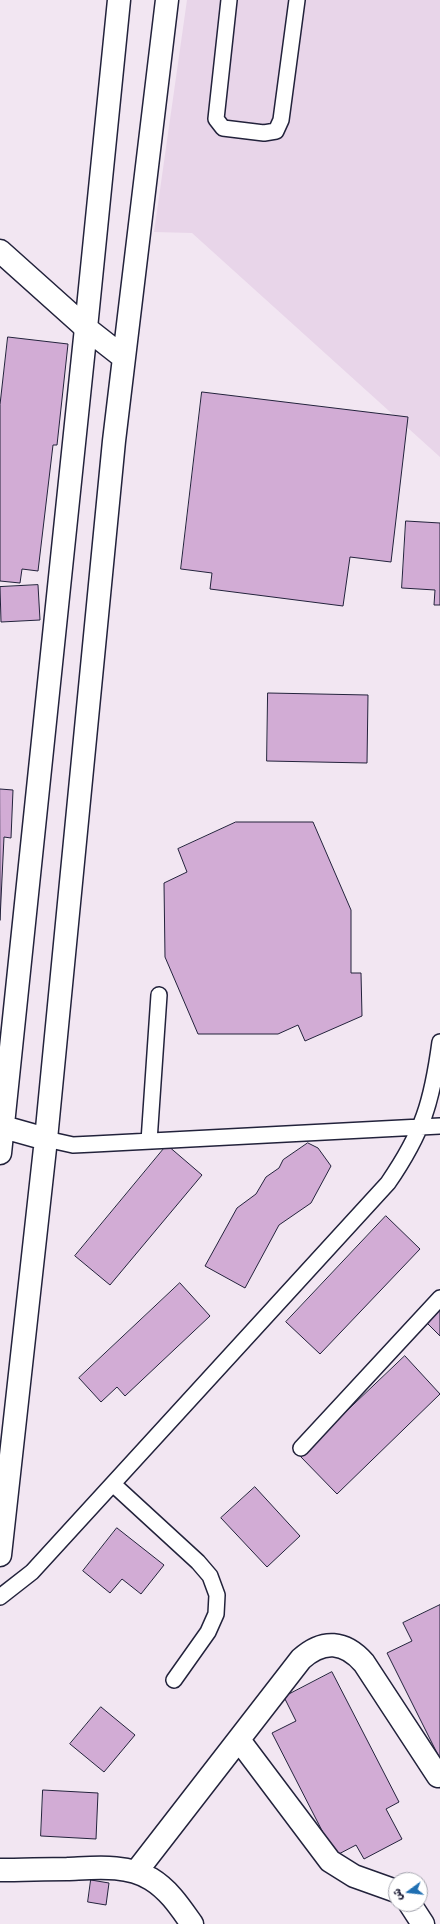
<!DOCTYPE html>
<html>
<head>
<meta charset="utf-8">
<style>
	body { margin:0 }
	#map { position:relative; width:440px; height:1924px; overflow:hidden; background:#f2e6f2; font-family:Mali,"Playpen Sans Arabic",sans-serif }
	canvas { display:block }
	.north { position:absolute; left:388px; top:1872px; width:40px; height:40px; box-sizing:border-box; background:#fff; border:1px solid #a7a7b1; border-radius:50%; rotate:255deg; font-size:11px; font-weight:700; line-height:16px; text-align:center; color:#22223b }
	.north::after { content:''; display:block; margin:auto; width:14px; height:18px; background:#1f6fb2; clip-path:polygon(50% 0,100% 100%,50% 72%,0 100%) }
</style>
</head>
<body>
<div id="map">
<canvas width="440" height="1924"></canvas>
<div class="north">ش</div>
</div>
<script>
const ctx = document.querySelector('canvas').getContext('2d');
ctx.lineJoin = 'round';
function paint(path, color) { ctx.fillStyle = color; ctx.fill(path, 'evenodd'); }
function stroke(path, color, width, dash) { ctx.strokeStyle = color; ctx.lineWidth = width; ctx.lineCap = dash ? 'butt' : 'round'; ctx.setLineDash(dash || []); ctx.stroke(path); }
paint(new Path2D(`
	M187,0H440V457L192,233L154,232Z`), '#e8d5e9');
const building = new Path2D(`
	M8,337L68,344L57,445H53L38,571L22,569L20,583L0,581V405Z
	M202,392L408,417L391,562L350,557L343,606L210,589L212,573L181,569Z
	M406,521L440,523V605H434L435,590L402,588Z
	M38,585L40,620L1,622L0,587Z
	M268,693L368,695L367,763L267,761Z
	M0,789L13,790L11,838L4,837L0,920Z
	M236,822H313L351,910V973H361L362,1016L305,1041L298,1025L278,1034H198L165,957L164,883L187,872L178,849Z
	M308,1143L318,1148L331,1166L311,1203L279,1225L245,1288L205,1266L237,1208L256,1194L266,1177L279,1168L283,1160Z
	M167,1145L202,1175L110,1285L75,1256Z
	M386,1216L420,1249L320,1354L286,1322Z
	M180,1283L210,1316L125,1396L117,1387L101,1402L79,1378Z
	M440,1301V1336L423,1319Z
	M405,1356L440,1394L337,1494L300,1456Z
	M255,1487L300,1536L267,1567L221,1518Z
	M117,1528L164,1565L141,1594L122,1579L110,1593L83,1571Z
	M440,1605V1759L387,1653L412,1641L403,1623Z
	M332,1672L399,1802L386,1809L402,1839L364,1859L356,1845L335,1856L272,1733L296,1721L284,1697Z
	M101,1707L135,1735L104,1772L70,1744Z
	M43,1790L98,1793L96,1839L41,1836Z
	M91,1880L109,1883L106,1905L88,1902Z`);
paint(building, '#d2acd5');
stroke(building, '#22223b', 1);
const lane = new Path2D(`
	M229,0L216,119L223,128L264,133L276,131L281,120L297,0
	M46,1139L73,1145L94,1144L440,1126
	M149,1141L159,995
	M301,1448L440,1298
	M113,1484L198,1562L210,1576L217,1595L216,1614L208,1632L174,1680
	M0,1597L32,1572L388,1183C423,1132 432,1102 440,1042`);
const street = new Path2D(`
	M0,251L86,328
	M239,1740L330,1861L354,1876L396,1891
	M0,1870C22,1870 45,1869 67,1869C95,1868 126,1864 151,1879C169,1890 180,1907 192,1924
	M136,1872L301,1659C323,1639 345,1641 364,1663L438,1776
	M410,1904L423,1924`);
const secondary = new Path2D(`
	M86,328L123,357
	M0,1126L46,1139
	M0,1153L86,328L119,0
	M0,1555L46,1139L114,441L167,0`);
stroke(lane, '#22223b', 18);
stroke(street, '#22223b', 25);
stroke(secondary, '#22223b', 25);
stroke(lane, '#fff', 15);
stroke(street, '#fff', 22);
stroke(secondary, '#fff', 22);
</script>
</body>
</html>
